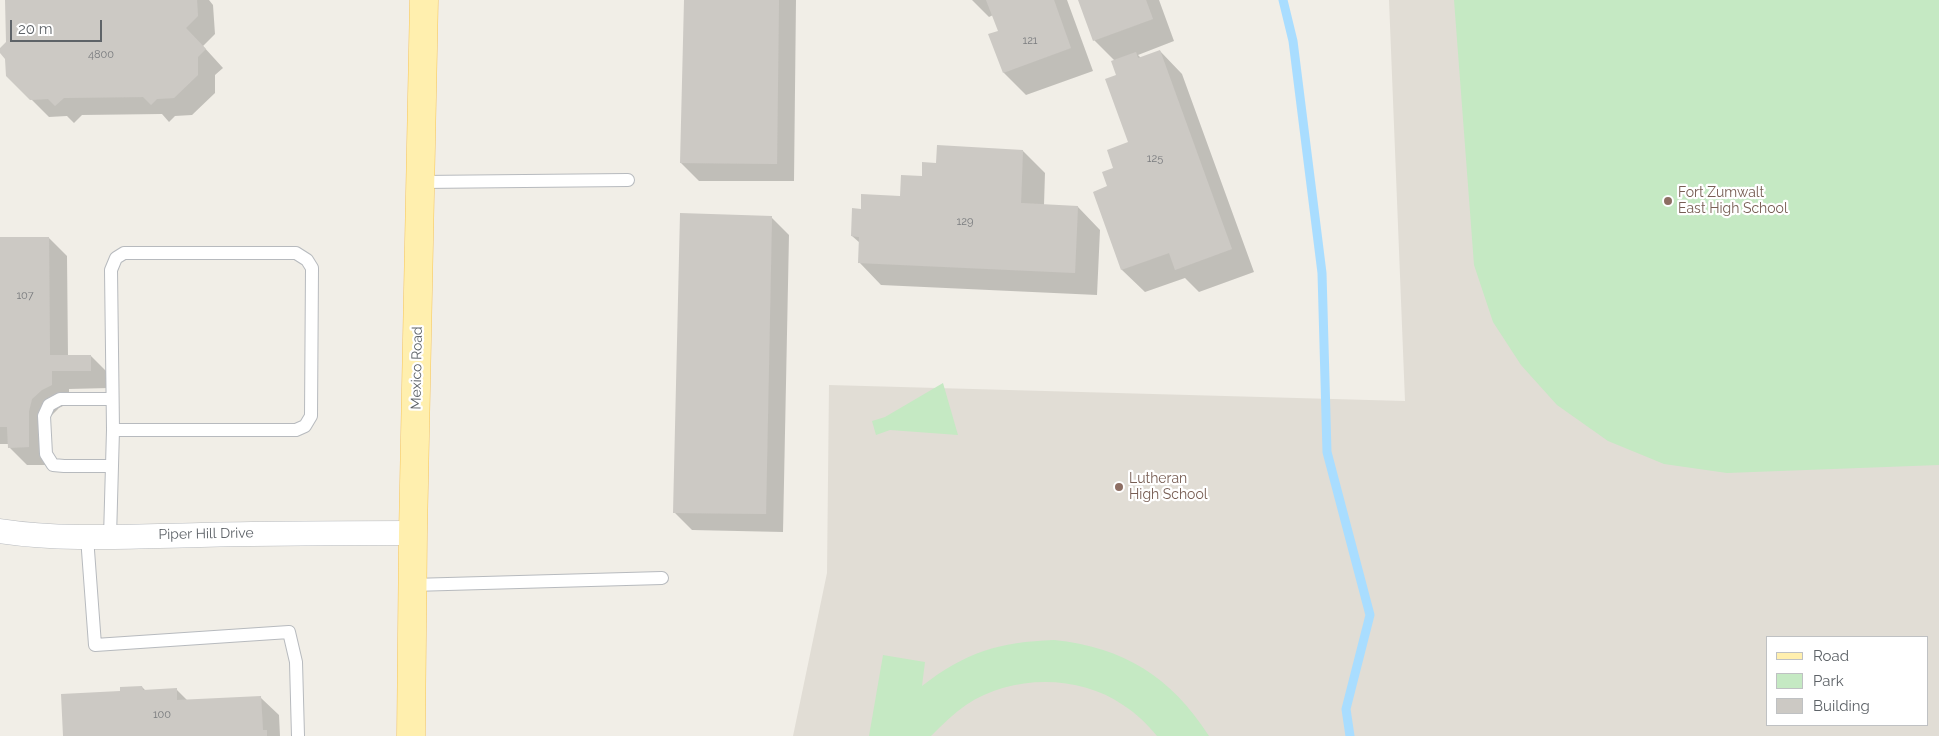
<!DOCTYPE html>
<html>
<head>
<meta charset="utf-8">
<style>
	body { margin:0 }
	#map { position:relative; width:1939px; height:736px; overflow:hidden; background:#f1eee7; font-family:Raleway,sans-serif }
	canvas { display:block }
	.legend { position:absolute; left:1766px; top:636px; width:162px; height:90px; box-sizing:border-box; background:#fff; border:1px solid #bfc1c3; margin:0; padding:6px 9px; list-style:none; font-size:15px; color:#5e6368 }
	.legend li { display:flex; align-items:center; gap:10px; height:25px }
	.legend b { width:25px; border:1px solid #bfc1c3 }
	.scale { position:absolute; left:10px; top:20px; width:92px; height:22px; box-sizing:border-box; border:2px solid #5e6368; border-top:0; padding-left:6px; font-size:15px; line-height:18px; white-space:nowrap; color:#5e6368; -webkit-text-stroke:4px #fff; paint-order:stroke }
</style>
</head>
<body>
<div id="map">
<canvas width="1939" height="736"></canvas>
<ul class="legend">
<li><b style="height:6px;background:#ffefae"></b>Road</li>
<li><b style="height:14px;background:#c5e9c3"></b>Park</li>
<li><b style="height:14px;background:#ccc9c4"></b>Building</li>
</ul>
<div class="scale">20 m</div>
</div>
<script>
const ctx = document.querySelector('canvas').getContext('2d');
ctx.lineJoin = 'round';
function paint(path, color) { ctx.fillStyle = color; ctx.fill(path, 'evenodd'); }
function stroke(path, color, width, dash) { ctx.strokeStyle = color; ctx.lineWidth = width; ctx.lineCap = dash ? 'butt' : 'round'; ctx.setLineDash(dash || []); ctx.stroke(path); }
function write(font, color, halo, rows, align = 'center') {
  ctx.font = font + ' Raleway,sans-serif'; ctx.lineWidth = 4.5; ctx.setLineDash([]); ctx.textBaseline = 'middle'; ctx.strokeStyle = halo; ctx.fillStyle = color; for (const [text, x, y, turn = 0] of rows) {
    ctx.save(); ctx.translate(x, y); ctx.rotate((+turn || 0) * Math.PI / 180); ctx.textAlign = isNaN(turn) ? turn : align; if (halo) ctx.strokeText(text, 0, 0); ctx.fillText(text, 0, 0); ctx.restore();
  }
}
paint(new Path2D(`
	M1389,0H1939V736H793L827,573L829,385L1405,401ZM1768,637H1928V725H1768Z`), '#e1ddd5');
paint(new Path2D(`
	M1454,0H1939V465L1727,473L1664,464L1608,441L1557,405L1521,365L1493,322L1474,265Z
	M943,383L958,435L890,430L876,435L872,421L885,417Z
	M1054,640C1124,647 1171,677 1209,736H1157C1147,724 1136,713 1123,705C1078,674 1011,675 966,705C953,714 942,725 931,736H869L883,655L925,662L922,686C966,652 999,642 1054,640Z`), '#c5e9c3');
paint(new Path2D(`
	M7,0H209L213,5L215,34L203,46L223,68L215,75V93L192,115L175,116L169,122L162,114L82,115L74,123L67,116L49,117L7,75V58L0,51L7,43Z
	M685,0H796L794,181H699L681,163Z
	M972,0H1067L1093,71L1026,95L1004,73L999,32L993,15L989,17Z
	M1080,0H1159L1174,41L1138,55L1141,58L1160,51L1182,74L1254,272L1199,292L1185,278L1145,292L1122,270L1094,192L1109,187L1115,169L1130,143L1115,61L1094,40Z
	M1023,151L1045,173L1044,205L1078,207L1100,230L1097,295L881,285L859,262L860,243L852,236L862,210L901,197L937,164Z
	M771,217L789,235L783,532L692,530L675,513Z
	M49,238L67,256L68,356H91L109,374V388L69,389V403L59,408L50,417L46,465H27L9,447V444H0V239Z
	M142,687L146,691L177,690L188,701L261,698L279,715L280,736H64L122,692Z`), '#0003');
stroke(new Path2D(`
	M1283,0L1293,41L1322,273L1327,452L1370,615L1346,709L1350,736`), '#a9ddff', 9);
paint(new Path2D(`
	M5,0H197L198,16L186,28L206,49L198,57V75L174,98L157,99L151,105L143,97L64,98L55,106L48,99L30,100L6,76L5,59L0,53V48L6,42Z
	M684,0H779L777,164L680,163Z
	M986,0H1054L1071,48L1003,73L988,34L998,31Z
	M1078,0H1146L1153,19L1093,41Z
	M1160,50L1232,249L1175,270L1169,253L1121,270L1093,192L1107,186L1102,172L1113,168L1107,150L1128,142L1105,79L1116,75L1111,61L1136,52L1138,58Z
	M937,145L1023,150L1021,203L1078,206L1075,273L858,263L859,237L851,236L852,208L861,209V194L900,196L901,175L922,176V162L936,163Z
	M680,213L772,216L766,514L673,513Z
	M0,237H49L50,355H91V371H52V385L42,390L32,399L29,411V447L8,448L7,427H0Z
	M142,686L143,690L177,688V700L261,696L263,730H267V736H63L61,694L120,691V687Z`), '#ccc9c4');
const lane = new Path2D(`
	M421,182L628,180
	M111,466H64L53,465L46,454L44,416L49,405L60,399H112
	M87,537L95,645L289,632L296,662L298,736
	M110,537L113,430H296L305,426L311,416L312,268L307,260L296,253H124L116,258L111,270L113,430
	M412,585L662,578`);
const street = new Path2D(`
	M0,531C66,541 134,536 201,535C271,533 342,533 413,533`);
const primary = new Path2D(`
	M411,736L413,533L424,0`);
stroke(lane, '#b7babe', 14);
stroke(street, '#b7babe', 25);
stroke(primary, '#f6c55b', 29);
stroke(lane, '#fff', 12);
stroke(street, '#fff', 24);
stroke(primary, '#ffefae', 28);
for (const [x, y, r, color] of [
	[1668,201,5,"#8d6e63"],
	[1119,487,5,"#8d6e63"]
]) { const dot = new Path2D(); dot.arc(x, y, r, 0, 2 * Math.PI); ctx.fillStyle = color; ctx.fill(dot); stroke(dot, '#fff', 2); }
write('11px', '#7a7c7f', null, [
	["121",1030,41],
	["4800",101,55],
	["125",1155,159],
	["129",965,222],
	["107",25,296],
	["100",162,715]
]);
write('14px', '#785e54', '#fff', [
	["Fort Zumwalt",1678,193],
	["East High School",1678,209],
	["Lutheran",1129,479],
	["High School",1129,495]
], 'left');
write('14px', '#5e6368', '#fff', [
	["Mexico Road",417,368,-89],
	["Piper Hill Drive",206,534,-1]
]);
</script>
</body>
</html>
